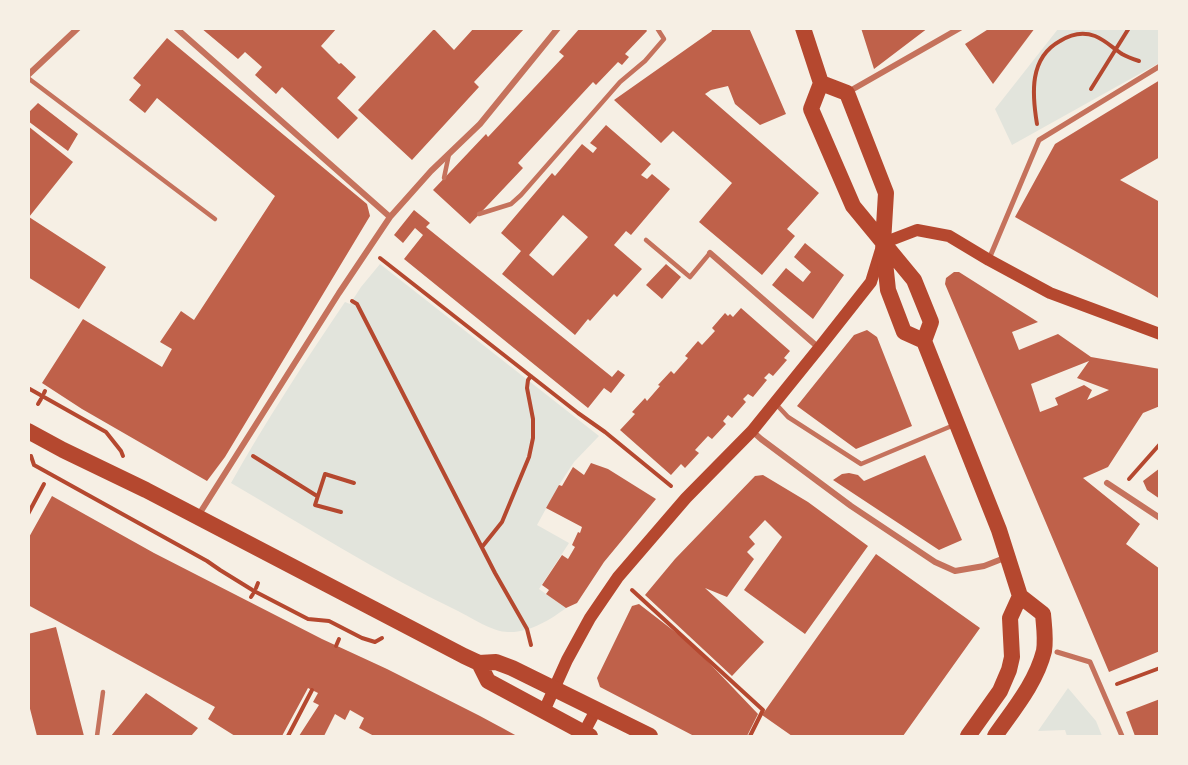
<!DOCTYPE html>
<html>
<head>
<meta charset="utf-8">
<style>
	body { margin:0 }
	#map { position:relative; width:1188px; height:765px; overflow:hidden; background:#f6efe4; font-family:Rubik,sans-serif }
	canvas { display:block }
	.frame { position:absolute; inset:0; border:30px solid #f6efe4; pointer-events:none }
</style>
</head>
<body>
<div id="map">
<canvas width="1188" height="765"></canvas>
<div class="frame"></div>
</div>
<script>
const ctx = document.querySelector('canvas').getContext('2d');
ctx.lineJoin = 'round';
function paint(path, color) { ctx.fillStyle = color; ctx.fill(path, 'evenodd'); }
function stroke(path, color, width, dash) { ctx.strokeStyle = color; ctx.lineWidth = width; ctx.lineCap = dash ? 'butt' : 'round'; ctx.setLineDash(dash || []); ctx.stroke(path); }
paint(new Path2D(`
	M1058,29H1159V63L1012,145L995,109Z
	M380,264L599,436L574,462L559,485L537,525L569,543L539,589L566,608C550,620 529,633 508,632C493,632 472,618 458,611C379,573 306,527 231,483C266,421 305,361 345,302L350,304L361,287Z
	M1068,688L1096,721L1102,736H1067L1065,730L1038,731Z`), '#e2e4dc');
paint(new Path2D(`
	M201,28H337L321,46L339,64L341,63L356,77L337,98L358,118L338,139L282,87L276,94L255,75L262,67L245,52L238,59Z
	M474,28H525L474,82L479,87L412,160L358,110L434,29L454,50Z
	M580,28H645L647,31L625,54L629,57L622,65L618,62L596,85L593,82L518,163L523,168L470,224L433,190L486,134L488,137L564,56L559,52Z
	M711,28H749L786,114L760,125L735,104L728,86L711,90L705,94L819,193L787,229L795,236L762,275L699,222L732,183L673,131L661,143L614,100L712,31Z
	M861,28H928L874,69Z
	M990,28H1035L993,84L965,44Z
	M167,38L367,204L370,216L225,457L207,481L82,409L42,383L83,319L162,367L172,349L160,342L181,311L194,320L275,196L157,98L145,113L129,100L141,85L133,78Z
	M1160,80V157L1120,180L1160,202V299L1015,217L1055,144Z
	M38,103L78,134L68,151L28,121V113Z
	M606,125L651,164L641,175L647,179L652,174L670,189L631,235L626,231L614,245L642,269L617,297L614,294L590,321L588,319L575,335L502,274L521,251L501,233L552,173L555,176L582,144L593,153L597,148L590,143ZM563,215L588,237L553,276L529,255Z
	M28,126L73,162L29,217L106,267L79,309L28,277Z
	M414,210L430,223L426,227L612,377L618,370L625,375L611,393L604,388L588,408L404,259L423,235L415,228L403,243L394,235Z
	M805,243L844,275L813,319L772,285L786,268L803,282L811,272L794,257Z
	M666,264L681,277L662,299L646,285Z
	M954,272H959L1038,322L1012,332L1019,350L1058,334L1091,357L1160,369V406L1143,413L1108,467L1083,478L1140,524L1126,544L1160,569V651L1109,672L945,284L946,278ZM1089,361L1077,378L1109,390L1087,400L1092,390L1084,385L1055,398L1058,405L1040,412L1031,384Z
	M741,308L790,351L784,358L787,360L773,376L769,373L764,378L767,380L753,397L748,394L743,399L746,402L732,418L728,415L723,421L726,424L712,439L708,436L695,450L699,453L685,468L681,464L671,475L620,430L635,414L632,412L645,398L647,401L660,386L658,385L671,371L674,374L688,358L685,356L698,341L702,345L715,331L712,328L725,313L728,316L730,314L733,317Z
	M867,330L877,337L912,426L856,449L797,406L854,335Z
	M925,455L962,540L939,550L833,480L842,474L849,473L858,475L864,481Z
	M591,463L608,469L656,499L604,562L577,603L566,608L546,594L549,590L542,585L562,555L568,559L575,547L572,545L578,532L580,533L582,527L546,508L559,485L562,486L573,467L584,475Z
	M1160,468V499L1147,490L1143,481Z
	M763,475L808,502L868,546L805,634L744,590L782,537L765,520L749,537L755,544L747,552L754,559L727,597L705,588L764,642L732,676L645,595L675,559L755,476Z
	M52,496L154,553L322,639L387,669L480,716L517,736H374L359,728L364,718L350,710L345,720L335,714L324,736H299L319,705L313,702L318,693L308,688L282,736H235L208,719L215,707L28,605V539Z
	M876,554L980,628L903,736H792L762,715Z
	M639,604L692,645L758,714L747,736H694L600,687L597,678L632,606Z
	M56,627L84,736H37L28,701V634Z
	M146,693L198,728L191,736H111Z
	M1160,699V736H1135L1126,712Z`), '#bf614a');
stroke(new Path2D(`
	M1091,89L1129,28
	M1037,124C1032,94 1029,58 1060,41C1071,34 1082,31 1095,36C1105,40 1113,48 1122,54C1127,57 1133,59 1139,61
	M380,258L578,413L605,432L671,486
	M352,301L357,304L495,573L527,629L531,645
	M28,388L106,432L121,451L123,456
	M44,393L45,391
	M38,404L41,399
	M31,456L34,465L207,561L220,570L254,591L308,619L329,621L362,638L375,642L382,638
	M253,456L317,496
	M1129,479L1160,444
	M341,512L315,505L325,474L354,483
	M28,514L44,484
	M482,547L502,522L529,457L533,438V419L527,388L528,380L531,376
	M256,588L258,583
	M632,590L763,710L750,736
	M251,597L253,594
	M336,646L339,639
	M1117,684L1160,668
	M288,736L312,690`), '#b5482f', 4);
stroke(new Path2D(`
	M28,78L215,219
	M444,178L449,154
	M479,214L511,204L521,195L620,82L645,61L664,39L657,28
	M646,240L690,277L710,253
	M775,403L788,417L861,464L954,425
	M97,736L103,692`), '#c5725c', 4.5);
stroke(new Path2D(`
	M989,259L1039,140L1160,66
	M1057,652L1090,662L1122,736`), '#c5725c', 5);
stroke(new Path2D(`
	M176,28L390,217
	M28,75L78,28
	M848,92L960,28
	M710,253L819,348
	M752,431L761,439L851,506L935,562L955,571L984,566L1007,557
	M1107,483L1160,518
	M198,516L339,293L390,217L431,171L480,124L558,28`), '#c5725c', 6);
stroke(new Path2D(`
	M544,711L567,660L590,618L618,577L686,498L752,431L819,348L871,282L883,243L917,230L949,236L989,260L1050,293L1160,334
	M582,736L596,710`), '#b5482f', 12);
stroke(new Path2D(`
	M803,28L821,83L811,109L853,206L914,280L931,322L924,341L999,530L1020,596L1043,614C1044,626 1046,639 1044,651C1036,683 1013,710 995,736
	M821,83L847,93L886,193L883,243L888,290L904,332L924,341
	M28,431L63,450L146,490L464,656L479,663L496,662L512,668L650,736
	M479,663L488,681L590,736
	M968,736L1000,691L1009,670L1012,657L1010,618L1020,596`), '#b5482f', 16);
</script>
</body>
</html>
